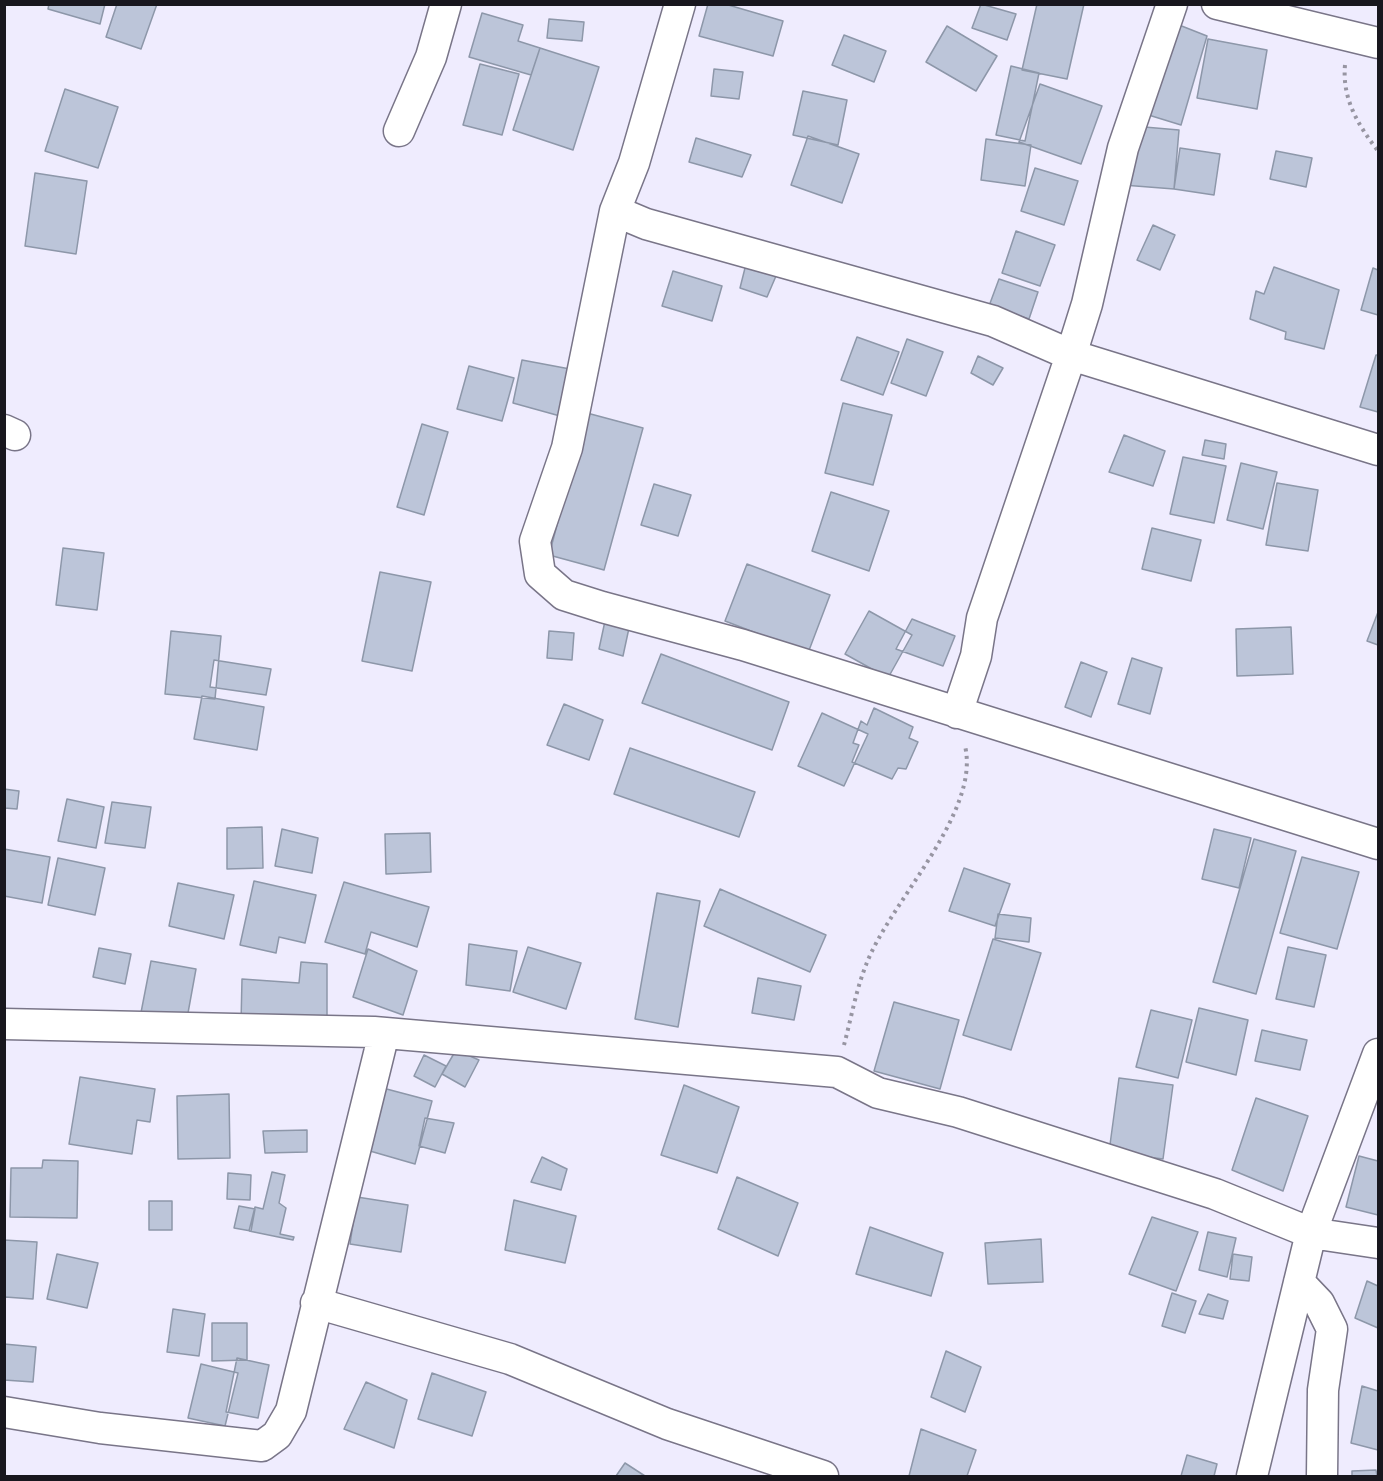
<!DOCTYPE html>
<html>
<head>
<meta charset="utf-8">
<style>
	body { margin:0 }
	#map { position:relative; width:1383px; height:1481px; overflow:hidden; background:#efecfe; font-family:"PT Sans Narrow",sans-serif }
	canvas { display:block }
	.frame { position:absolute; inset:0; border:6px solid #18171e; pointer-events:none }
</style>
</head>
<body>
<div id="map">
<canvas width="1383" height="1481"></canvas>
<div class="frame"></div>
</div>
<script>
const ctx = document.querySelector('canvas').getContext('2d');
ctx.lineJoin = 'round';
function paint(path, color) { ctx.fillStyle = color; ctx.fill(path, 'evenodd'); }
function stroke(path, color, width, dash) { ctx.strokeStyle = color; ctx.lineWidth = width; ctx.lineCap = dash ? 'butt' : 'round'; ctx.setLineDash(dash || []); ctx.stroke(path); }
const building = new Path2D(`
	M49,4H105L100,24L48,9Z
	M117,4H157L141,49L106,37Z
	M708,4H725L783,21L773,56L699,36Z
	M981,4L1016,14L1007,40L972,28Z
	M1037,4H1084L1067,79L1022,70Z
	M482,13L523,25L518,41L540,48L531,75L469,57Z
	M549,19L584,22L582,41L547,38Z
	M1169,21L1207,36L1181,125L1142,113Z
	M947,26L997,56L976,91L926,62Z
	M844,35L886,51L874,82L832,65Z
	M1208,39L1267,50L1257,109L1197,98Z
	M540,48L599,67L573,150L513,130Z
	M480,64L519,74L502,135L463,125Z
	M1011,66L1039,73L1025,141L996,135Z
	M714,69L743,72L739,99L711,96Z
	M1040,84L1102,106L1081,164L1019,142Z
	M65,89L118,107L98,168L45,151Z
	M803,91L847,100L838,145L793,135Z
	M1133,126L1179,130L1174,189L1123,185Z
	M808,136L859,154L842,203L791,185Z
	M696,138L751,155L742,177L689,162Z
	M986,139L1031,145L1025,186L981,180Z
	M1180,148L1220,154L1214,195L1174,189Z
	M1276,151L1312,158L1306,187L1270,179Z
	M1035,168L1078,181L1064,225L1021,211Z
	M35,173L87,181L76,254L25,246Z
	M1153,225L1175,235L1160,270L1137,260Z
	M1016,231L1055,245L1040,286L1002,273Z
	M746,264L776,276L767,297L740,288Z
	M1274,267L1339,290L1324,349L1285,339L1286,332L1250,319L1256,291L1264,294Z
	M1373,268L1378,270V315L1361,310Z
	M673,271L722,286L712,321L662,306Z
	M999,279L1038,292L1029,319L989,306Z
	M857,337L899,352L883,395L841,380Z
	M907,339L943,352L926,396L891,383Z
	M1376,355H1378V412L1360,407Z
	M978,356L1003,368L993,385L971,373Z
	M522,360L570,369L560,416L513,403Z
	M469,366L514,378L502,421L457,409Z
	M843,403L892,415L873,485L825,473Z
	M587,413L643,428L604,570L549,555Z
	M422,424L448,432L424,515L397,507Z
	M1124,435L1165,451L1153,486L1109,472Z
	M1205,440L1226,444L1224,459L1202,455Z
	M1183,457L1226,466L1214,523L1170,514Z
	M1241,463L1277,472L1263,529L1227,520Z
	M1277,483L1318,490L1308,551L1266,545Z
	M654,484L691,495L678,536L641,525Z
	M831,492L889,511L869,571L812,551Z
	M1152,528L1201,540L1191,581L1142,569Z
	M63,548L104,553L97,610L56,605Z
	M747,564L830,595L808,653L725,621Z
	M380,572L431,582L412,671L362,661Z
	M869,611L912,635L888,678L845,654Z
	M1378,612V645L1367,641Z
	M912,619L955,636L943,666L896,649Z
	M605,621L629,628L623,656L599,649Z
	M1291,627L1293,674L1237,676L1236,629Z
	M171,631L221,636L215,699L165,694Z
	M549,631L574,633L572,660L547,658Z
	M661,654L789,702L772,750L642,703Z
	M1132,658L1162,668L1150,714L1118,704Z
	M214,660L271,669L266,695L210,687Z
	M1081,662L1107,672L1091,717L1065,707Z
	M202,696L264,707L257,750L194,739Z
	M564,704L603,720L589,760L547,745Z
	M874,708L913,727L909,738L918,742L906,769L898,768L892,779L852,762L859,745L853,743L861,721L867,725Z
	M822,713L868,734L844,786L798,766Z
	M630,748L755,792L739,837L614,794Z
	M4,789L19,791L17,809L4,808Z
	M67,799L104,807L96,848L58,841Z
	M112,802L151,807L145,848L105,843Z
	M262,827L263,868L227,869V828Z
	M282,829L318,838L312,873L275,866Z
	M1214,829L1251,838L1239,888L1202,879Z
	M430,833L431,872L386,874L385,834Z
	M1254,839L1296,851L1256,994L1213,982Z
	M4,849L50,857L42,903L4,896Z
	M1302,857L1359,872L1337,949L1280,933Z
	M58,858L105,868L95,915L48,905Z
	M964,868L1010,884L995,926L949,911Z
	M254,881L316,895L305,943L279,937L276,953L240,945Z
	M344,882L429,907L417,947L371,932L365,954L325,942Z
	M178,883L234,895L224,939L169,926Z
	M720,889L826,935L810,972L704,926Z
	M657,893L700,901L678,1027L635,1019Z
	M998,914L1031,918L1029,942L995,938Z
	M993,939L1041,953L1011,1050L963,1035Z
	M469,944L517,951L510,991L466,985Z
	M528,947L581,963L566,1009L513,992Z
	M1288,947L1326,955L1314,1007L1276,999Z
	M99,948L131,954L125,984L93,977Z
	M368,949L417,971L403,1015L353,997Z
	M151,961L196,969L184,1035L138,1028Z
	M301,962L327,964V1023H241L242,979L299,983Z
	M758,978L801,986L794,1020L752,1013Z
	M894,1002L959,1020L940,1089L874,1071Z
	M1199,1008L1248,1020L1236,1075L1186,1062Z
	M1151,1010L1192,1020L1178,1078L1136,1067Z
	M1262,1030L1307,1040L1300,1070L1255,1061Z
	M456,1050L479,1060L465,1087L442,1074Z
	M424,1055L446,1066L435,1087L414,1076Z
	M80,1077L155,1089L150,1122L137,1120L132,1154L69,1144Z
	M1119,1078L1173,1085L1163,1159L1109,1152Z
	M684,1085L739,1107L717,1173L661,1155Z
	M379,1087L432,1101L415,1164L363,1149Z
	M229,1094L230,1158L178,1159L177,1096Z
	M1256,1098L1308,1116L1283,1191L1232,1170Z
	M425,1118L454,1123L445,1153L419,1146Z
	M307,1130V1152L265,1153L263,1131Z
	M1359,1156L1378,1161V1215L1346,1207Z
	M542,1157L567,1169L561,1190L531,1182Z
	M43,1160L78,1161L77,1218L10,1217L11,1168H42Z
	M272,1172L285,1175L279,1203L286,1208L280,1234L294,1237L293,1240L249,1231L255,1207L263,1209Z
	M228,1173L251,1175L250,1200L227,1199Z
	M737,1177L798,1203L778,1256L718,1229Z
	M357,1197L408,1205L401,1252L350,1244Z
	M514,1200L576,1216L565,1263L505,1250Z
	M149,1201H172V1230H149Z
	M239,1206L255,1209L251,1231L234,1228Z
	M1152,1217L1198,1232L1176,1291L1129,1274Z
	M870,1227L943,1253L931,1296L856,1274Z
	M1208,1232L1236,1238L1227,1277L1199,1270Z
	M1041,1239L1043,1282L988,1284L985,1243Z
	M4,1240L37,1242L33,1299L5,1297L4,1301Z
	M57,1254L98,1263L87,1308L47,1299Z
	M1233,1254L1252,1257L1249,1281L1230,1279Z
	M1367,1281L1378,1286V1328L1355,1318Z
	M1172,1293L1196,1301L1185,1333L1162,1326Z
	M1208,1294L1228,1301L1223,1319L1199,1314Z
	M173,1309L205,1314L199,1356L167,1352Z
	M212,1323H247V1360L212,1361Z
	M4,1344L36,1347L33,1382L4,1380Z
	M946,1351L981,1367L965,1412L931,1397Z
	M237,1358L269,1365L258,1418L226,1412Z
	M201,1364L238,1373L225,1426L188,1418Z
	M432,1373L486,1392L472,1436L418,1419Z
	M366,1382L407,1400L394,1448L344,1429Z
	M1362,1386L1378,1391V1450L1351,1443Z
	M921,1429L976,1450L967,1476H909Z
	M1187,1455L1217,1464L1214,1476H1181Z
	M625,1463L645,1476H616Z
	M1376,1470L1377,1476H1352V1471Z`);
paint(building, '#bcc5d9');
stroke(building, '#8d97a9', 1.5);
const minor = new Path2D(`
	M680,4L634,163L615,211L646,224L993,321L1071,355L982,618L976,656L957,713
	M1172,4L1123,148L1087,304L1071,355L1378,450
	M1217,4L1378,43
	M399,131L431,57L446,4
	M615,211L567,448L535,541L540,574L564,595L602,607L743,645L1378,844
	M4,430L15,435
	M4,1024L374,1032L837,1072L878,1093L958,1112L1215,1194L1311,1233L1378,1243
	M1299,1282L1319,1303L1332,1329L1323,1390L1322,1476
	M316,1303L510,1359L667,1424L823,1476
	M4,1412L100,1428L262,1446L277,1435L291,1411L384,1033
	M1252,1476L1311,1233L1378,1054`);
stroke(minor, '#797588', 33);
stroke(new Path2D(`
	M1345,65C1342,99 1358,125 1378,151
	M844,1045C851,1019 856,990 866,965C889,903 981,813 965,746`), '#9795a2', 4, [3, 4.5]);
stroke(minor, '#fff', 30);
</script>
</body>
</html>
